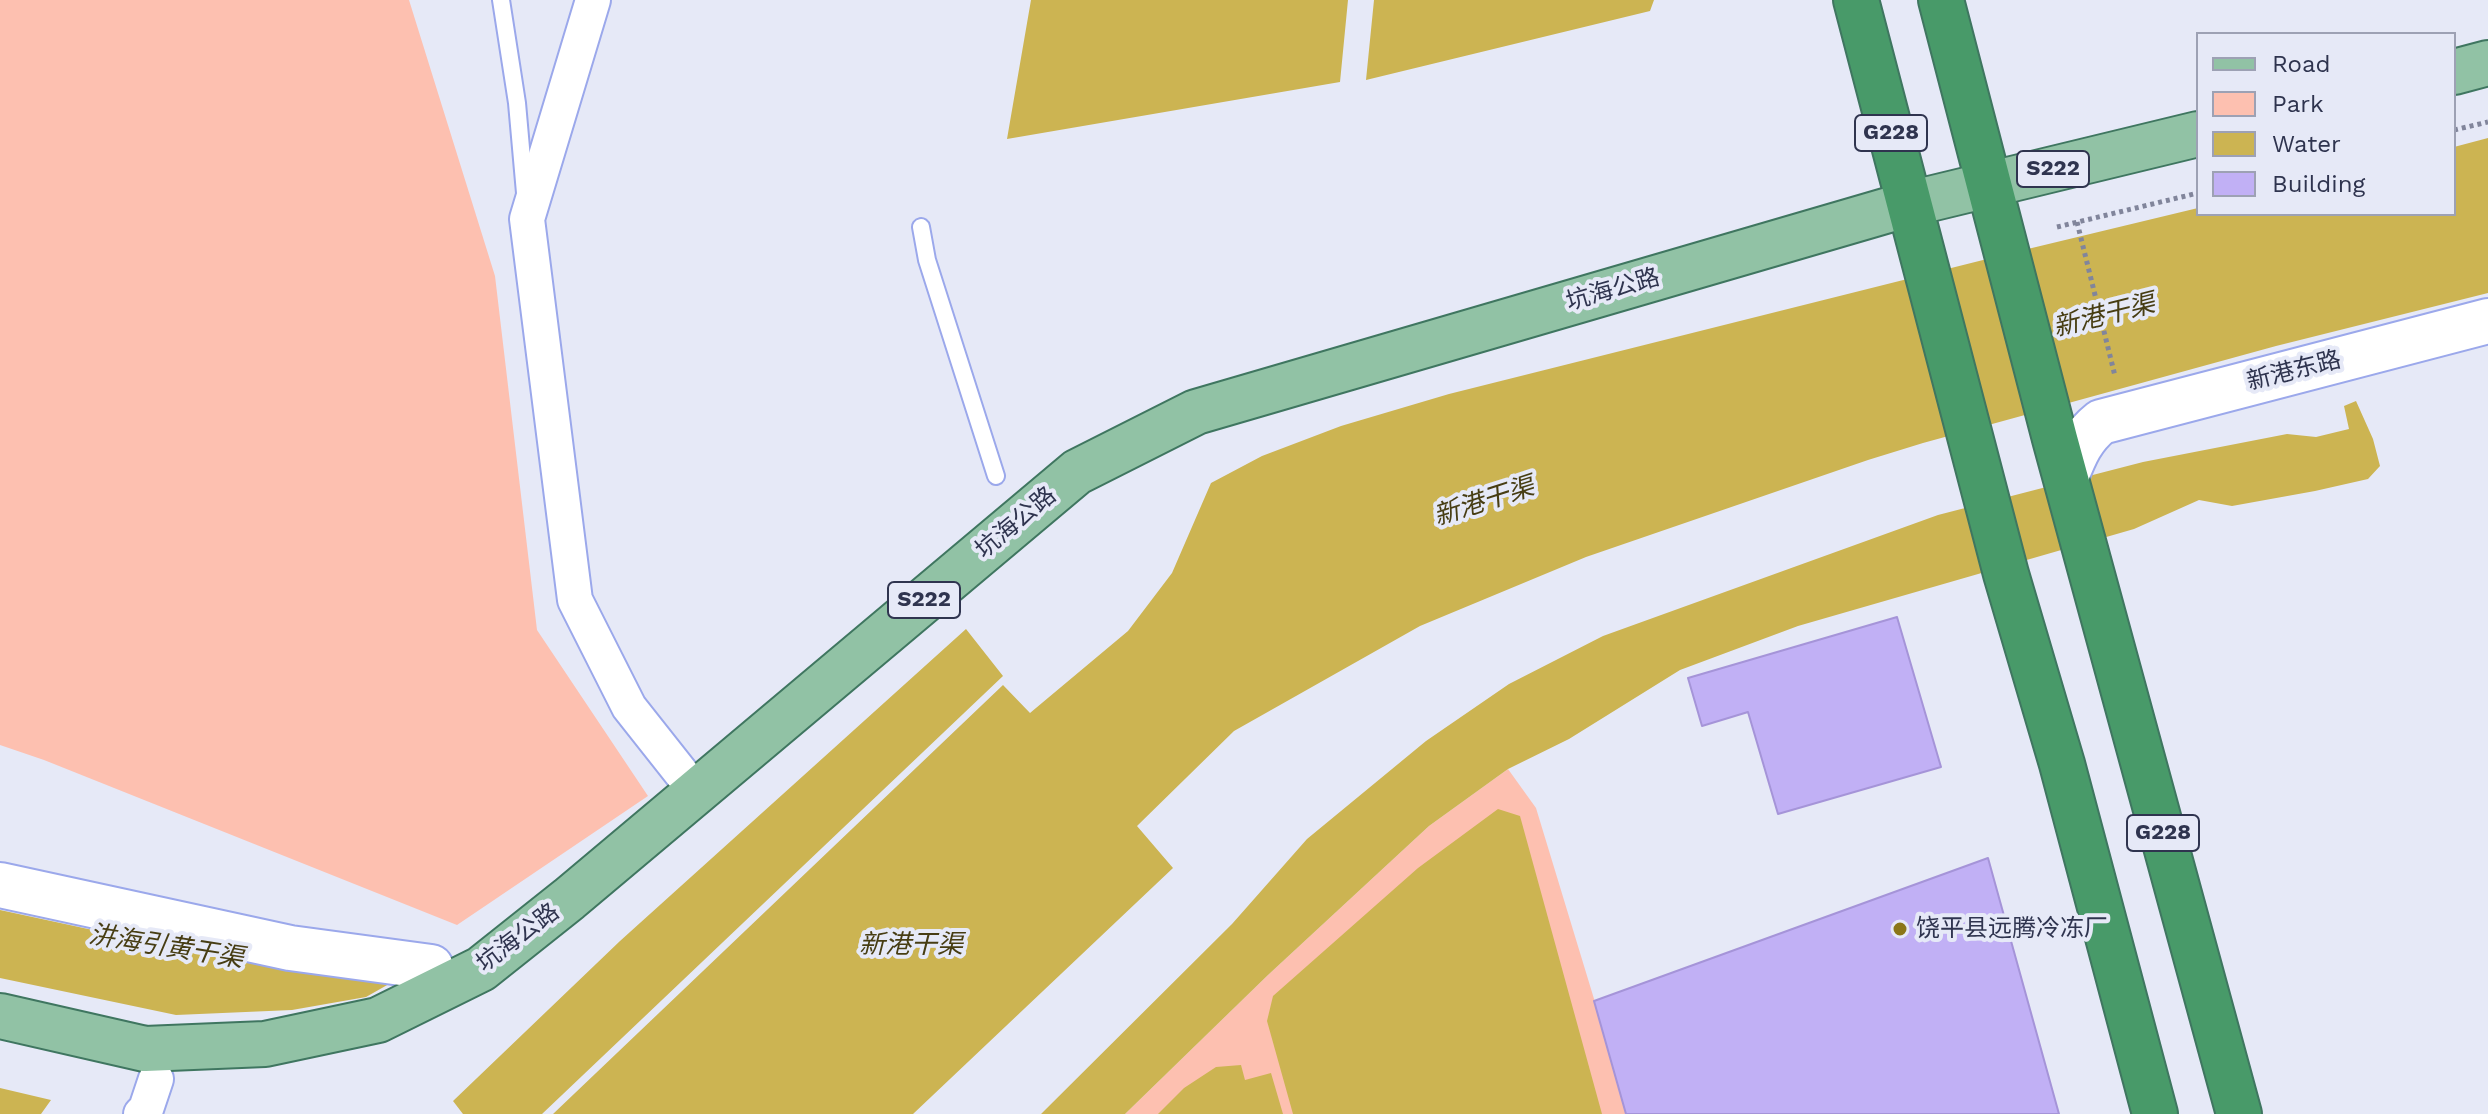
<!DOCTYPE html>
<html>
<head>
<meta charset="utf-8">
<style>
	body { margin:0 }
	#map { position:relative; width:2488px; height:1114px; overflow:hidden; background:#e6e9f7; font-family:"Work Sans",sans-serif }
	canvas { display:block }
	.legend { position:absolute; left:2196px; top:32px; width:260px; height:184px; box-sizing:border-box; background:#e6e9f7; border:2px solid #9da1b4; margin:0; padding:10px 14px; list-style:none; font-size:24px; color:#2f344f }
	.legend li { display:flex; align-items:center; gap:16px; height:40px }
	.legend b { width:40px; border:2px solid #9da1b4 }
</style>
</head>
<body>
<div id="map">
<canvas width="2488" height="1114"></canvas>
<ul class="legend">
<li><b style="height:10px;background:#91c2a5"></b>Road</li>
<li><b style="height:22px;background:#fdc0b0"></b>Park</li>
<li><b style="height:22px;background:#ccb452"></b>Water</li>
<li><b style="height:22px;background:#c1b0f5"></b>Building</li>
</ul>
</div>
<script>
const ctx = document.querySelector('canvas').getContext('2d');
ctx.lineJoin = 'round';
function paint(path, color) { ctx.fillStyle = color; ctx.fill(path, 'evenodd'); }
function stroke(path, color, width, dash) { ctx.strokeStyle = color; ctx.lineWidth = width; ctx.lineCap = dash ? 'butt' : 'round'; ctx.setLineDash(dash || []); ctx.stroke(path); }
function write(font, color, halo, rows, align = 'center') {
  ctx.font = font + ' "Work Sans","Noto Sans SC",sans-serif'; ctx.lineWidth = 8; ctx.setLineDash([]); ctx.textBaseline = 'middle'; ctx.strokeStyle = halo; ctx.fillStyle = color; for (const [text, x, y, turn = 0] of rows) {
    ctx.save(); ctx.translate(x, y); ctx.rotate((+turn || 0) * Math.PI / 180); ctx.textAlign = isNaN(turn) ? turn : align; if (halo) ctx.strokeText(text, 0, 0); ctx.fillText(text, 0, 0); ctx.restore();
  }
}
paint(new Path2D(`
	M0,0H409L495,276L537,630L648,796L457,925L44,760L0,745Z
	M1508,769L1536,808L1629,1114H1125L1268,975L1429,826Z`), '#fdc0b0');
paint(new Path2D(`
	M1031,0H1348L1340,82L1007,139Z
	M1374,0H1654L1650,11L1366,80Z
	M2488,138V293L2276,346L1923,443L1868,460L1586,557L1420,626L1234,731L1137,826L1173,868L913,1114H553L1003,685L1030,713L1128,631L1172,573L1211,483L1262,456L1341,426L1449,394L2007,254L2198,208V214H2454V147Z
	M2356,401L2373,439L2380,466L2368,479L2315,491L2232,506L2199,500L2134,529L1798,626L1680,670L1569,739L1508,769L1429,826L1268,975L1125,1114H1041L1232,924L1307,839L1426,741L1509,684L1603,636L1938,515L2143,462L2287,434L2316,437L2349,429L2344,406Z
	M966,629L1003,676L542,1114H463L453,1101L620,941Z
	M1498,809L1520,816L1602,1114H1293L1267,1021L1273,996L1418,868Z
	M0,910L232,960L368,978L389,984L366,997L292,1010L176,1015L0,978Z
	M1241,1065L1245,1080L1271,1073L1283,1114H1158L1184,1088L1216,1067Z
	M0,1088L51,1100L41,1114H0Z`), '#ccb452');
const building = new Path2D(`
	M1897,617L1941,767L1778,814L1748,712L1702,726L1688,678Z
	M1988,858L2059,1114H1626L1594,1001Z`);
paint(building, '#c1b0f5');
stroke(building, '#a594d8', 2);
const lane = new Path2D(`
	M501,0L517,103L525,193
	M921,227L927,260L996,476`);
const street = new Path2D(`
	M593,0L527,219L575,600L629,707L682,774
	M141,1114L146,1109L156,1079`);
const secondary = new Path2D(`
	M2066,477C2075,454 2082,437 2101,422L2488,321
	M0,885L290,948L431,967`);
const primary = new Path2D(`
	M2454,72L2488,63
	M0,1016L145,1049L265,1044L378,1020L481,969L569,899L1077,472L1196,412L1909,204L2198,134`);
const highway = new Path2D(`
	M1856,0L2006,574L2062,764L2155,1114
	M1941,0L2055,439L2239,1114`);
stroke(lane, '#9ba8eb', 20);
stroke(street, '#9ba8eb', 38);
stroke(secondary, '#9ba8eb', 48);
stroke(primary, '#3f7660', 48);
stroke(highway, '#3f7660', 48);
stroke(new Path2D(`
	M2454,130L2488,122
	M2077,222L2115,376
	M2057,227L2198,193`), '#81859b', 5, [4, 4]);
stroke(lane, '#fff', 16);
stroke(street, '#fff', 34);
stroke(secondary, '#fff', 44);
stroke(primary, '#91c2a5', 44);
stroke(highway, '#489a69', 44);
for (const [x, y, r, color] of [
	[1900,929,8,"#8b7619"]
]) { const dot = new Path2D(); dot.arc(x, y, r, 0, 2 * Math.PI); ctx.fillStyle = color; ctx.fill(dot); stroke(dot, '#e6e9f7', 3); }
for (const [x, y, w] of [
	[1891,133,72],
	[2053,169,72],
	[924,600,72],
	[2163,833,72]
]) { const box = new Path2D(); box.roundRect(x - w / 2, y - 18, w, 36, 6); ctx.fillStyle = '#e6e9f7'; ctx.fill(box); stroke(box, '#2f344f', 2); }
write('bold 22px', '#2f344f', null, [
	["G228",1891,133],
	["S222",2053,169],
	["S222",924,600],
	["G228",2163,833]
]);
write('24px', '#2f344f', '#e6e9f7', [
	["坑海公路",1613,290,-16],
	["新港东路",2294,371,-14],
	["坑海公路",1016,523,-40],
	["坑海公路",518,938,-37]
]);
write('24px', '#2f344f', '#e6e9f7', [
	["饶平县远腾冷冻厂",1916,929]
], 'left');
write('italic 26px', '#473d13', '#e6e9f7', [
	["新港干渠",2104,316,-14],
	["新港干渠",1484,502,-18],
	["新港干渠",911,945],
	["汫海引黄干渠",166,947,9]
]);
</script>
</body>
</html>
